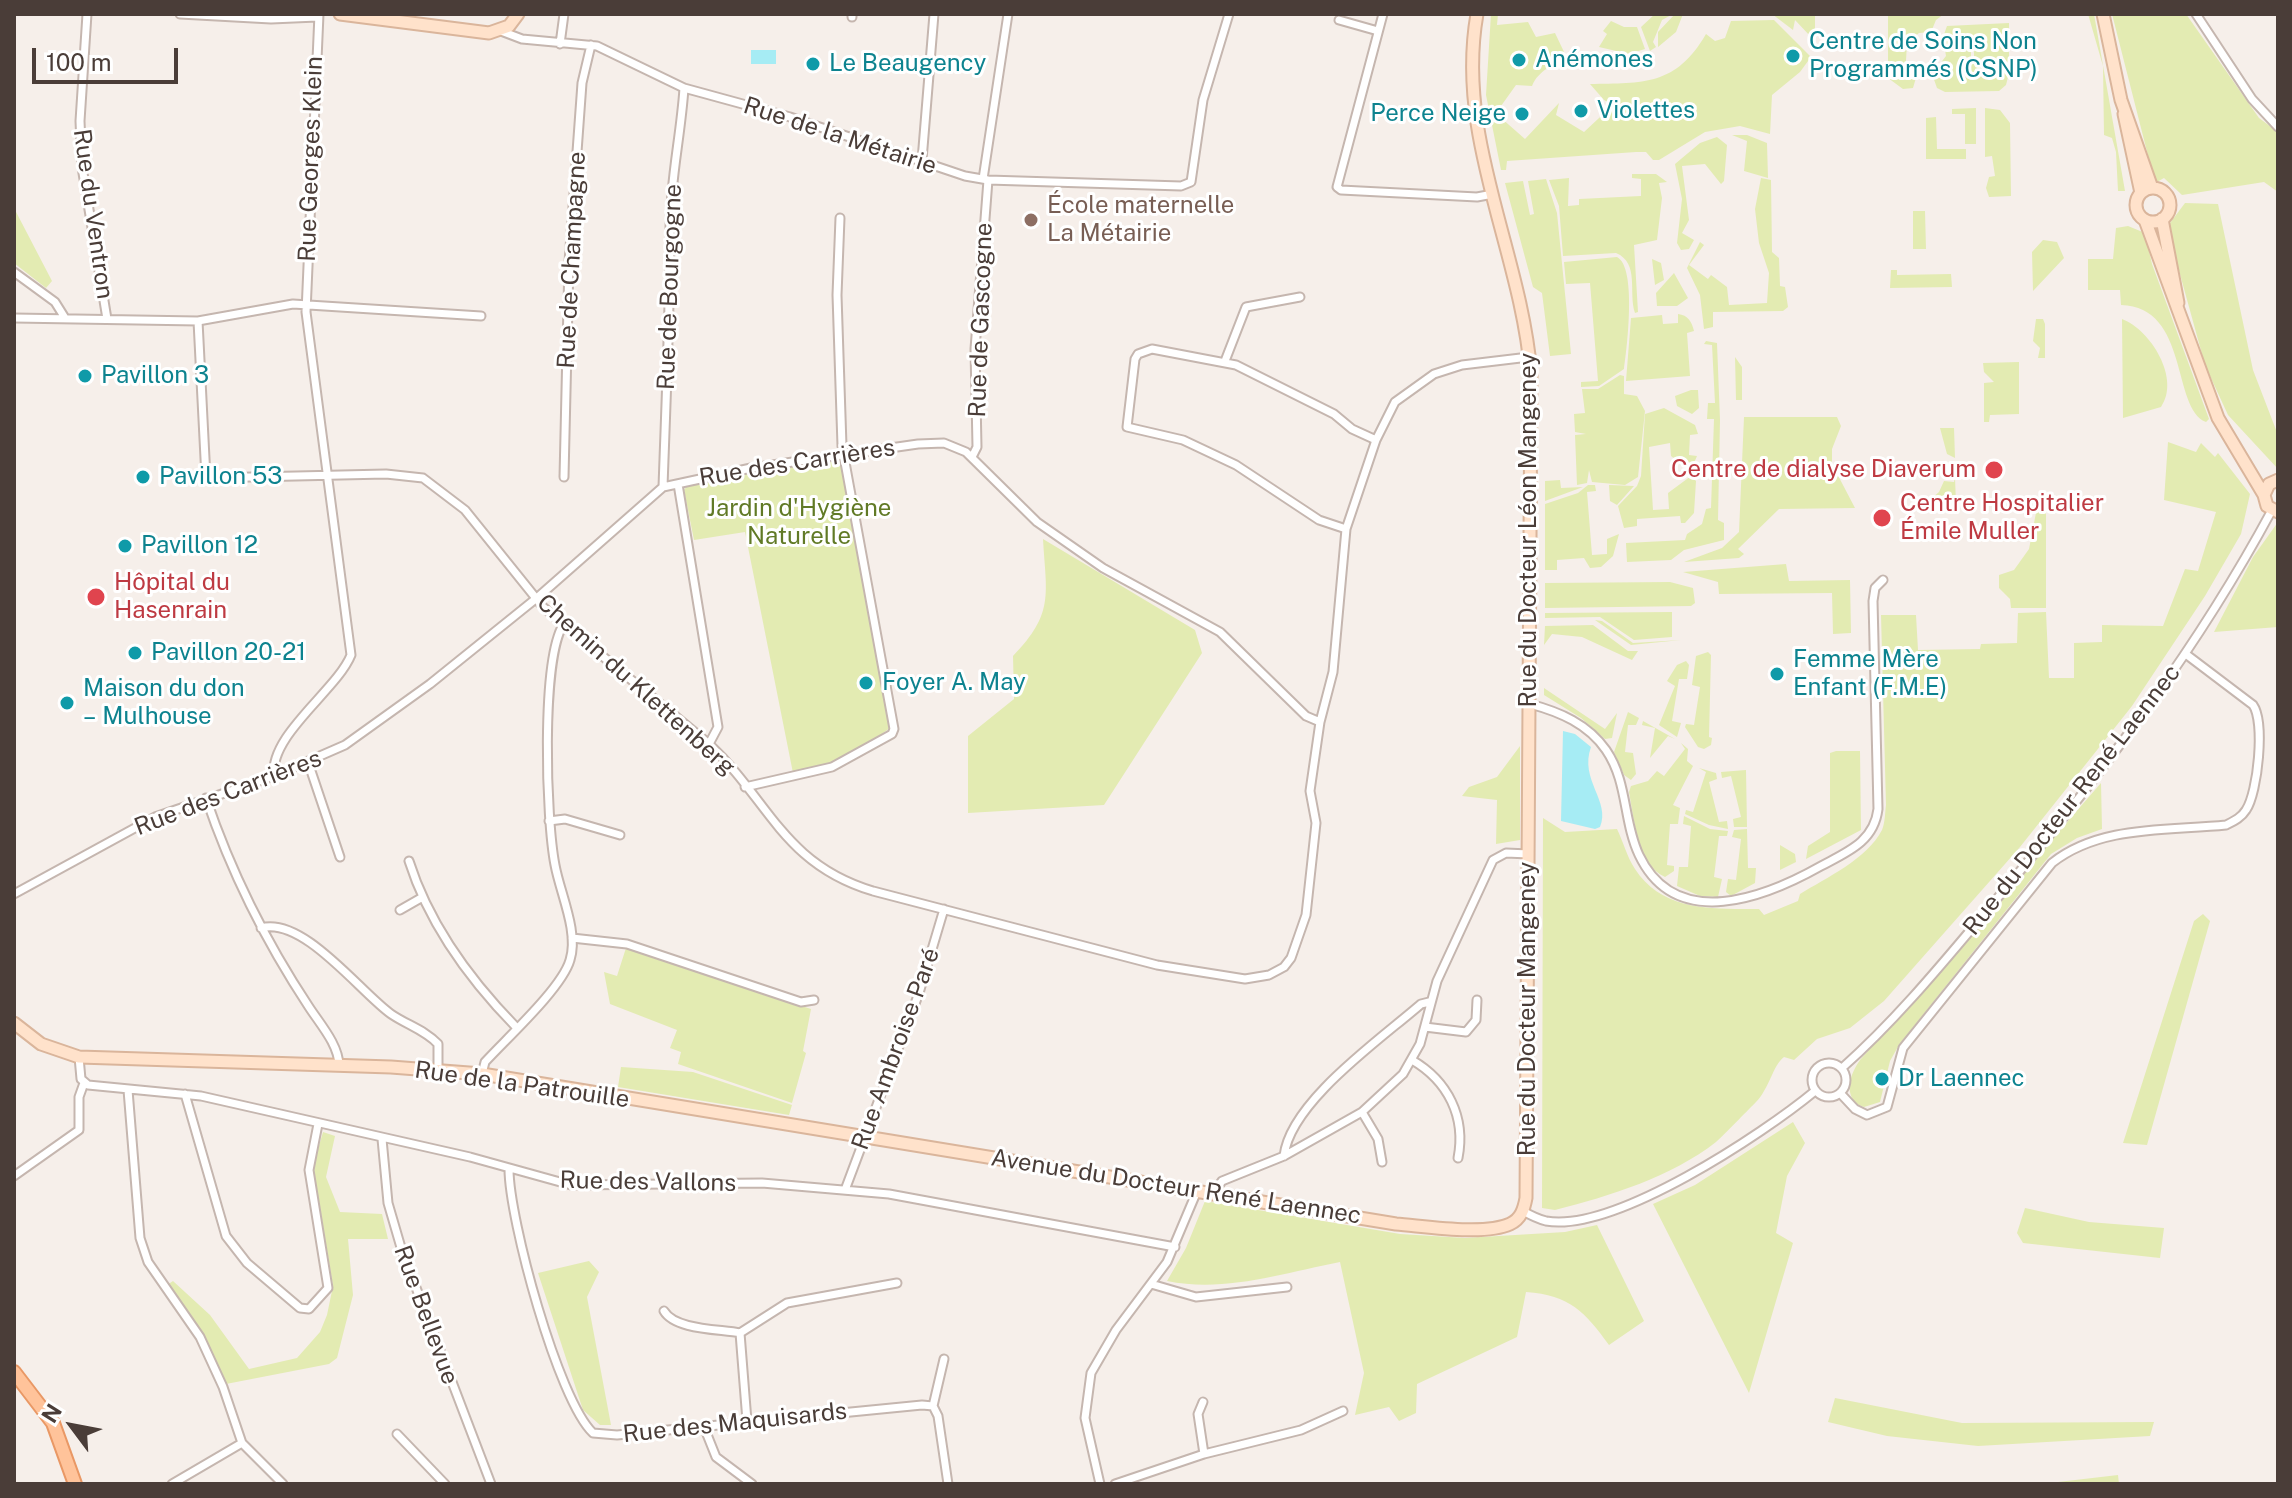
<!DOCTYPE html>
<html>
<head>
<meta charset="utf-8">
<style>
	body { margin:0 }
	#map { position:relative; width:2292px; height:1498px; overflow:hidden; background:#f6efea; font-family:"Public Sans",sans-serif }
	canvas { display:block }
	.frame { position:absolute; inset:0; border:16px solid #4a3d38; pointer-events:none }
	.north { position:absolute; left:32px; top:1386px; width:80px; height:80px; -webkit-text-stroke:6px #fff; paint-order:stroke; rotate:302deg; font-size:22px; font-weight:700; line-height:32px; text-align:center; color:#4a3d38 }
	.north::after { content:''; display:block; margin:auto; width:28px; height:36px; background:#4a3d38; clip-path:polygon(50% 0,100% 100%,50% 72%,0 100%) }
	.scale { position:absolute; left:32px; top:48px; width:146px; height:36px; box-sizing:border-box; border:4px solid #4a3d38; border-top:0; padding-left:10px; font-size:24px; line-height:28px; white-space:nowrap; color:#4a3d38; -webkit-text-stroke:6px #fff; paint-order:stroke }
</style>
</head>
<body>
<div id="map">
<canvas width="2292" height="1498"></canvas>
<div class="frame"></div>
<div class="north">N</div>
<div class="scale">100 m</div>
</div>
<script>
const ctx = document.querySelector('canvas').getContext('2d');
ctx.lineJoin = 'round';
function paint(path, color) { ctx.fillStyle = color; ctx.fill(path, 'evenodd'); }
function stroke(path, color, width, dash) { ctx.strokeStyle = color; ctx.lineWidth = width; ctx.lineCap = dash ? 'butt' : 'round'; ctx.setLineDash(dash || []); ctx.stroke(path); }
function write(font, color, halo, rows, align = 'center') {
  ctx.font = font + ' "Public Sans",sans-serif'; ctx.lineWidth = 6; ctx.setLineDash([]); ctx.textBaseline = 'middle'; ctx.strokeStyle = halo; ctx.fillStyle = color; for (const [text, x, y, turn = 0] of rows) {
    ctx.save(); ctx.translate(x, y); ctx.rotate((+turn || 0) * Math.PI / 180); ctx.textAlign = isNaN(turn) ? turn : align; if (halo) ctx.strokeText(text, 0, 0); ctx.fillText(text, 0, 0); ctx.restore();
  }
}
paint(new Path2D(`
	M1491,14H1498L1497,25L1528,22L1536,37L1555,33L1565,54C1554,67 1539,69 1532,86L1516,85L1501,106L1500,117L1525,139L1559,103L1556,115L1584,132L1613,105L1604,100L1590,84C1643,83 1676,86 1706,34L1715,41L1725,38L1731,21L1774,20L1811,57L1800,72L1772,95L1770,134L1740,126L1705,132L1659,160H1653L1646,152H1636L1507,161L1506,170H1501L1486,95Z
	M1655,14H1673L1662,20L1653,42L1656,47L1650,51L1641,27Z
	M1675,14H1683L1676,32L1658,47V32Z
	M1772,14H1815V49L1810,47L1811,37L1795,20L1793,30Z
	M1888,14H1944L1936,20L1931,32L1919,33L1907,43L1906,61L1918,71L1913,88L1903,89L1888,78Z
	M2088,14H2094L2125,191H2118L2116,152L2112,138L2104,135L2103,66Z
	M2112,14H2186L2259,118L2278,132V192L2264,182L2182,195L2164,178L2155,183Z
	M1611,21L1624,27H1637L1645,49L1629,54L1599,47L1607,34L1603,31Z
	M2009,23V66L1974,60V52H1971V62L2010,69L2006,85L1999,91L1945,92L1937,88L1932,74L1946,56L1943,37L1947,26Z
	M1976,108V144H1965V114H1952V109Z
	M1985,108L2000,110L2010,123L2011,196L1989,197L1986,188L1989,177L1995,176L1992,156L1985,157Z
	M1936,117L1937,149H1966V159H1926V118Z
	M1732,135H1747L1767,143L1768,178L1744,171L1747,141Z
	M1717,137L1727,145L1724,181L1721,184L1705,164L1682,166L1689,220L1682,233L1694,240L1689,249L1681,250L1677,243L1682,199L1675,164L1700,143Z
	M1632,174H1656L1667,182L1659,183L1662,198L1657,240L1634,245L1638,312L1635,313C1628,293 1640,263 1616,253L1563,256L1559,206L1549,180L1569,178L1568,206L1579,205V199L1641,196V179L1632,178Z
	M1761,178L1771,180L1772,252L1779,258L1780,286L1785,287L1788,307L1783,311L1713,312V327L1704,329L1700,295L1687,268L1700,242L1704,245L1689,265L1708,279L1711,275L1727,287L1729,305L1767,303L1769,273L1759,243L1755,209Z
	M1546,179L1557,213L1571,354L1550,356L1542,293L1533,287L1505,183L1523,181L1530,215L1534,214L1528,181Z
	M2185,203L2218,204L2253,370L2278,435V469L2228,415L2205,365L2167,227Z
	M14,208L52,281L46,288L14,263Z
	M1913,211H1925L1926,249H1913Z
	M2128,226L2145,233L2152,264L2209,419L2206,422C2171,408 2190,307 2121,305L2120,290H2088V259H2113L2116,228Z
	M2043,240L2057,242L2064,258L2033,291L2032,252Z
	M1617,257C1637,267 1627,348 1624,369L1599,386L1581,387V382L1598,381L1590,283L1566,284L1564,262Z
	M1652,259L1661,263L1664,280L1655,285Z
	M1891,270H1897V275L1951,274L1952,287L1890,288Z
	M1674,273L1688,298L1677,306H1657L1656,293Z
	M1678,314C1688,315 1692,322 1694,331L1687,333L1690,376L1626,381L1631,318L1662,315L1663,324L1678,323Z
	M2036,319H2043L2045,324V358H2038L2040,348L2033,341Z
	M2122,319C2151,330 2181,379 2161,407L2123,418Z
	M1706,341L1717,343L1720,420L1718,520L1724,523V540L1684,550L1671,560L1627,562L1626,543L1685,540L1687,534L1702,524L1706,509L1711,508L1714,419H1707L1708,403H1715L1712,345L1704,344Z
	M1735,357L1742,367V400H1736Z
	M2019,362V414L1990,415L1989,422H1984V383L1994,382L1984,372L1983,363Z
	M1620,375L1624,376V394L1637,396L1645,411L1638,477L1625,485L1592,482L1589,470L1587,483L1577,485L1575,435L1586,434L1575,432L1574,414L1585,413L1582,389H1598Z
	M1691,390H1698L1699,408L1692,414L1677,406L1675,396Z
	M1664,408L1695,425L1698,434L1690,435L1689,455L1697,456L1694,463L1685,467L1671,456L1670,443L1649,447L1653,510L1669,509L1668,493L1691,476L1696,481L1694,513L1685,523H1681L1680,516L1637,519V526L1624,528L1618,506L1637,486L1641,476L1645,414Z
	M1744,417H1837L1841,426L1832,449V464L1855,508L1779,509L1738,549L1744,554L1739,558L1684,562L1722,548L1739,532Z
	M1940,428H1954L1955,458L1947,454Z
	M2168,442L2196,452L2201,443L2215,457L2218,453L2250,494L2241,534L2205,596L2132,706L2020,847L1884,1001L1850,1028L1817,1039L1794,1060L1784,1057C1773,1065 1769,1089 1756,1102C1745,1113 1726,1133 1716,1142C1671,1177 1610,1196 1555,1210L1542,1208L1543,818L1565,832L1617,829C1623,841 1627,857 1635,869C1663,912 1714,909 1759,909L1764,915L1798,901L1800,894C1826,878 1867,859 1882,830C1885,823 1885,813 1886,805L1881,615H1916L1918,650L1980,649L1981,644L2017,643L2018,613L2046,612L2049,678H2074V643L2102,642V625L2163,626L2185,569L2198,571L2216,512L2164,500Z
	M826,461H843L891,727C871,743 819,776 793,773L745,532L694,540L684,490L689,483Z
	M1955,477L1956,505H1924L1939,492L1944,481L1954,482Z
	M1560,480L1561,488L1583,487L1545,501V481Z
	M1588,485H1595L1596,491L1587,492L1592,555L1607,554V539L1619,534L1613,556L1601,567L1590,568L1584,558L1557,560V570H1545V504L1578,493Z
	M1609,485L1634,486L1617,505L1610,501Z
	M2040,492H2046V608H2011L2010,599L1999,588V575L2014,570L2029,549Z
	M2278,522V627L2214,632L2253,557Z
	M1043,539L1195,630L1202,653L1104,805L968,813V736L1014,699L1013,656C1055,613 1046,594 1043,539Z
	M1786,564L1789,581L1850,580L1851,633L1833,634L1832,593L1719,594L1718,582L1683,572Z
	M1670,582L1693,588L1695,603L1691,606L1545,608V583Z
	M1672,612V637L1634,640L1600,617L1545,618V613Z
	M1595,620L1602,621L1633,643L1681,640L1631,645Z
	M1593,625L1628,651H1638L1632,660L1582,637L1552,634L1544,645L1545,626Z
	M1708,652L1711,655L1709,737L1712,738L1711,745L1704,749L1698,747L1685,727L1686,724L1694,725L1700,687L1692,685L1696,656Z
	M1686,661L1689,665L1687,679H1679L1672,721L1681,723L1677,737L1659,725L1675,686L1667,681L1677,665Z
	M1544,688L1605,729L1617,713L1612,738L1605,739L1581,718L1544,695Z
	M1628,712L1639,718L1636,725H1628L1625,752L1633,753L1636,774L1631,780L1624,775L1614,752Z
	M1643,721L1675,739L1668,736L1650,758L1655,728L1642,725Z
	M1681,743L1688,749L1687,761L1693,766L1673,805L1680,808L1678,824H1670L1667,865L1674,866V871L1665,877C1637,865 1634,818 1629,792L1631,786L1648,781L1657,771L1664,776L1685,749Z
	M1520,746V840L1496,844L1497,800L1462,796L1469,787L1497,777Z
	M1836,751H1860L1861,830L1806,859L1808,846L1830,832V753Z
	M1699,768L1716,773L1717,779L1709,782L1719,822L1727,821L1728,829L1709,825L1685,814L1686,810L1693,812L1706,772Z
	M1746,770L1747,827H1734L1733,819L1741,817L1731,776L1722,778L1721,772Z
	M2101,783L2102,829L2077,838L2051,854L1899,1045L1890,1061L1880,1102L1864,1107L1856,1104C1844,1090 1851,1073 1860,1060Z
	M1684,816L1710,829L1728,831L1727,836H1719L1714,877L1722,879L1718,897L1700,896L1677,886L1679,867H1688L1691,826L1683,824Z
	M1747,829L1748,868H1756L1755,883L1731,896L1726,892L1728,879L1736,880L1741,839L1732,837L1734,830Z
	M1780,845L1795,854L1796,862L1780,870Z
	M2203,914L2210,921L2147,1145L2123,1143L2194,921Z
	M626,948L811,1009L803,1051L806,1053L792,1103L678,1064L681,1052L670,1048L677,1030L610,1004L604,972L617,976Z
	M621,1067L693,1072L792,1105L789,1115L618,1087Z
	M1793,1122L1805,1143L1787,1176L1776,1233L1793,1243L1749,1393L1653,1204L1695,1185Z
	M323,1132L335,1136L326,1177L340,1212L382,1214L388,1239H348L353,1295L337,1358L329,1364L226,1384L191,1315L167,1285L173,1281L210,1315L249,1369L297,1358L320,1332L327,1315L333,1286L313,1166Z
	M1205,1201L1400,1234L1465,1238L1565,1232L1597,1225L1644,1321L1609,1345C1585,1312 1570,1295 1526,1292L1517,1337L1417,1384L1416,1413L1399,1421L1389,1407L1355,1415L1364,1373L1340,1262C1283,1273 1225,1293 1167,1281L1186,1248Z
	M2025,1208L2089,1222L2164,1228L2160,1258L2023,1243L2017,1233Z
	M589,1261L599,1272L587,1297L611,1425H600L583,1410L538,1273Z
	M1835,1398L1962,1423L2154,1422L2150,1436L1978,1446L1887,1436L1828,1422Z
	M2118,1475L2119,1484H2055L2058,1482Z`), '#e3ebb2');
paint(new Path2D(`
	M751,50H776V64H751Z
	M1563,731L1575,734L1591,747C1579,780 1611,801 1600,827L1595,829L1561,821Z`), '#a6ecf4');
const street = new Path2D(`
	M87,14L80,121L82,167L107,319
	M180,14L271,19L317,17
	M852,14V17
	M1383,14L1337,187L1341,190L1477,197L1493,194
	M2196,14L2252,99L2278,127
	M1339,20L1378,31
	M501,31L522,39L597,46L684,88L790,117L965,176L988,180L1181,186L1191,182L1203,100L1229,14
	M560,44L564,14
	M922,160L934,14
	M983,179L1008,14
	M14,272L55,302L65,318
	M14,318L198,321L293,304L481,316
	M198,321L206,478L386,474L423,478L465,510L543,607L709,744C769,800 783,864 873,891L1157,965L1245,979L1269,975L1284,967L1291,958L1306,915L1316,823L1310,791L1320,722L1333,672L1346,529L1376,440L1395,402L1434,374L1462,365L1529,357
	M1225,361L1246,307L1300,297
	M972,457L977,447L975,349L988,180
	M564,477L569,262L582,83L591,45
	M678,484L718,727L709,744
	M663,487C666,401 670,314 670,229C670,181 681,135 684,88
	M1346,529L1319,520L1236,465L1183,440L1127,427L1135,359L1138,354L1152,349L1236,365L1334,414L1352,429L1376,440
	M1530,704C1560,712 1588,724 1606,750C1628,782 1623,821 1639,855C1676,933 1766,897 1821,866C1847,852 1874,842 1878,809L1873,601L1875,588L1883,580
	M308,762L340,857
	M274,776C269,735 337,690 351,655L306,312L319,14
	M745,787L832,767L892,734L894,729L842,446L837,295L840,218
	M206,798C231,872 266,942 309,1007C320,1024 339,1045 339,1066
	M549,821L565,819L620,835
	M409,861C429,924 470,980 516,1027
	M14,894L155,817L274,776L345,745L430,684L538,597L663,487L751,468L918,444L944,443L966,452L1037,522L1103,568L1220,632L1306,716L1320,722
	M400,910L421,898
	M261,928C303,916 360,992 391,1014C407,1025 425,1030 438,1044V1069
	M572,938L627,944L801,1002L814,1000
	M1425,1027L1466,1032L1476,1020L1477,1000
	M79,1057L81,1079L88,1085L201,1096L470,1157L571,1185L762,1183L889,1194L1175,1247
	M1412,1060C1448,1081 1466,1117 1458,1158
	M1812 1080a17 17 0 1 1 34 0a17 17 0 1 1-34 0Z
	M1842,1068C1902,1015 1954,949 2006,888C2108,765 2196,651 2272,510
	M482,1074L485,1062C507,1038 562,988 570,960C579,932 560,893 555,865C546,819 541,662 563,625
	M128,1090L140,1238L148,1262L200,1337L223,1387L242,1443L283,1484
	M1840,1093L1855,1109L1867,1115L1887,1107L1903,1048L2052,863C2100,825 2167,831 2226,825C2234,821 2241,818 2246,810C2258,792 2265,722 2253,705L2187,655
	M185,1094L226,1236L247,1263L300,1308L309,1309L328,1288L309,1170L318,1124
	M1362,1112L1378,1139L1382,1162
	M382,1139L388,1203L402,1251L491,1484
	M1284,1156C1290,1102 1381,1039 1421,1004L1429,1002
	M509,1169C509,1219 558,1400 593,1433L617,1435L922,1405L933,1406L938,1416L948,1484
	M14,1176L79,1130V1097L84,1083
	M845,1190L919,993L944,909
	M1213,1194L1222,1181L1284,1156L1362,1112L1403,1074L1420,1044L1437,981L1493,860L1506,853L1529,854
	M1523,1211C1530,1215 1538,1219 1546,1221C1614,1233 1763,1134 1815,1091
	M1151,1284L1196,1297L1287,1287
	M664,1311C675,1330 720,1329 740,1333
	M1203,1402L1198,1414L1204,1454
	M933,1406L944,1359
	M747,1421L740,1333L787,1303L897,1283
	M704,1427L716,1457L752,1484
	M397,1434L445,1484
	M172,1484L242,1443
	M1100,1484L1085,1418L1091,1373L1116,1330L1167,1262L1197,1191
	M1115,1484L1204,1454L1301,1430L1343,1411`);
const secondary = new Path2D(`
	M340,14L489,33L509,26L518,14
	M2103,14L2121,100L2152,188
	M2124,114L2141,193
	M2136 205a17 17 0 1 1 34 0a17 17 0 1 1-34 0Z
	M2162,219L2178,303
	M2145,220L2218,418L2264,495
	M2278,480L2269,484L2264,495L2267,506L2278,512
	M14,1023L41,1044L79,1057L391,1067L482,1074L1396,1224C1424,1226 1484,1236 1510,1224C1521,1219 1524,1209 1526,1198L1531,374C1521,251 1455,138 1477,14`);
const primary = new Path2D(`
	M14,1372L53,1423L75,1484`);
stroke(street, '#c5b6af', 11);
stroke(secondary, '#dab59b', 15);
stroke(primary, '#e99865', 16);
stroke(street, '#fff', 7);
stroke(secondary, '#ffe2cb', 11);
stroke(primary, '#ffc39a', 12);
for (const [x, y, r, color] of [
	[1793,56,8,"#0f9aa8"],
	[1519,60,8,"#0f9aa8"],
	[813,64,8,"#0f9aa8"],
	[1581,111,8,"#0f9aa8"],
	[1522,114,8,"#0f9aa8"],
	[1031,220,8,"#8d6e63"],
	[85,376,8,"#0f9aa8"],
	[1994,470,10,"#e0444e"],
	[143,477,8,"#0f9aa8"],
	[1882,518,10,"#e0444e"],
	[125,546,8,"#0f9aa8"],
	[96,597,10,"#e0444e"],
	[135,653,8,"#0f9aa8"],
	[1777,674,8,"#0f9aa8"],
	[866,683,8,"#0f9aa8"],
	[67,703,8,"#0f9aa8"],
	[1882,1079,8,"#0f9aa8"]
]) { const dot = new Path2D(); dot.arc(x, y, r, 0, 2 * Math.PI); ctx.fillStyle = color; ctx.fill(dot); stroke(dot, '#fff', 3); }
write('24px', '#0d838f', '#fff', [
	["Centre de Soins Non",1809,42],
	["Programmés (CSNP)",1809,70],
	["Anémones",1535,60],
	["Le Beaugency",829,64],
	["Violettes",1597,111],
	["Perce Neige",1506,114,"right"],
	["Pavillon 3",101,376],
	["Pavillon 53",159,477],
	["Pavillon 12",141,546],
	["Pavillon 20-21",151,653],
	["Femme Mère",1793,660],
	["Enfant (F.M.E)",1793,688],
	["Foyer A. May",882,683],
	["Maison du don",83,689],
	["– Mulhouse",83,717],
	["Dr Laennec",1898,1079]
], 'left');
write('24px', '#4a3d38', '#fff', [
	["Rue de la Métairie",840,136,18],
	["Rue Georges Klein",311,159,-88],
	["Rue du Ventron",93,214,82],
	["Rue de Champagne",572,260,-87],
	["Rue de Bourgogne",670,287,-88],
	["Rue de Gascogne",981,320,-88],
	["Rue des Carrières",797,463,-9],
	["Rue du Docteur Léon Mangeney",1529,530,-90],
	["Chemin du Klettenberg",636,685,42],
	["Rue des Carrières",228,793,-21],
	["Rue du Docteur René Laennec",2072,800,-52],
	["Rue du Docteur Mangeney",1528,1009,-90],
	["Rue Ambroise Paré",896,1049,-70],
	["Rue de la Patrouille",522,1085,8],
	["Rue des Vallons",648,1182,1],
	["Avenue du Docteur René Laennec",1176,1187,9],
	["Rue Bellevue",426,1315,70],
	["Rue des Maquisards",735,1423,-6]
]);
write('24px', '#785e54', '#fff', [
	["École maternelle",1047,206],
	["La Métairie",1047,234]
], 'left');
write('24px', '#be3a42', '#fff', [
	["Centre de dialyse Diaverum",1976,470,"right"],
	["Centre Hospitalier",1900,504],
	["Émile Muller",1900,532],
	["Hôpital du",114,583],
	["Hasenrain",114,611]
], 'left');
write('24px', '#617a26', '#fff', [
	["Jardin d'Hygiène",799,509],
	["Naturelle",799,537]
]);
</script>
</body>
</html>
